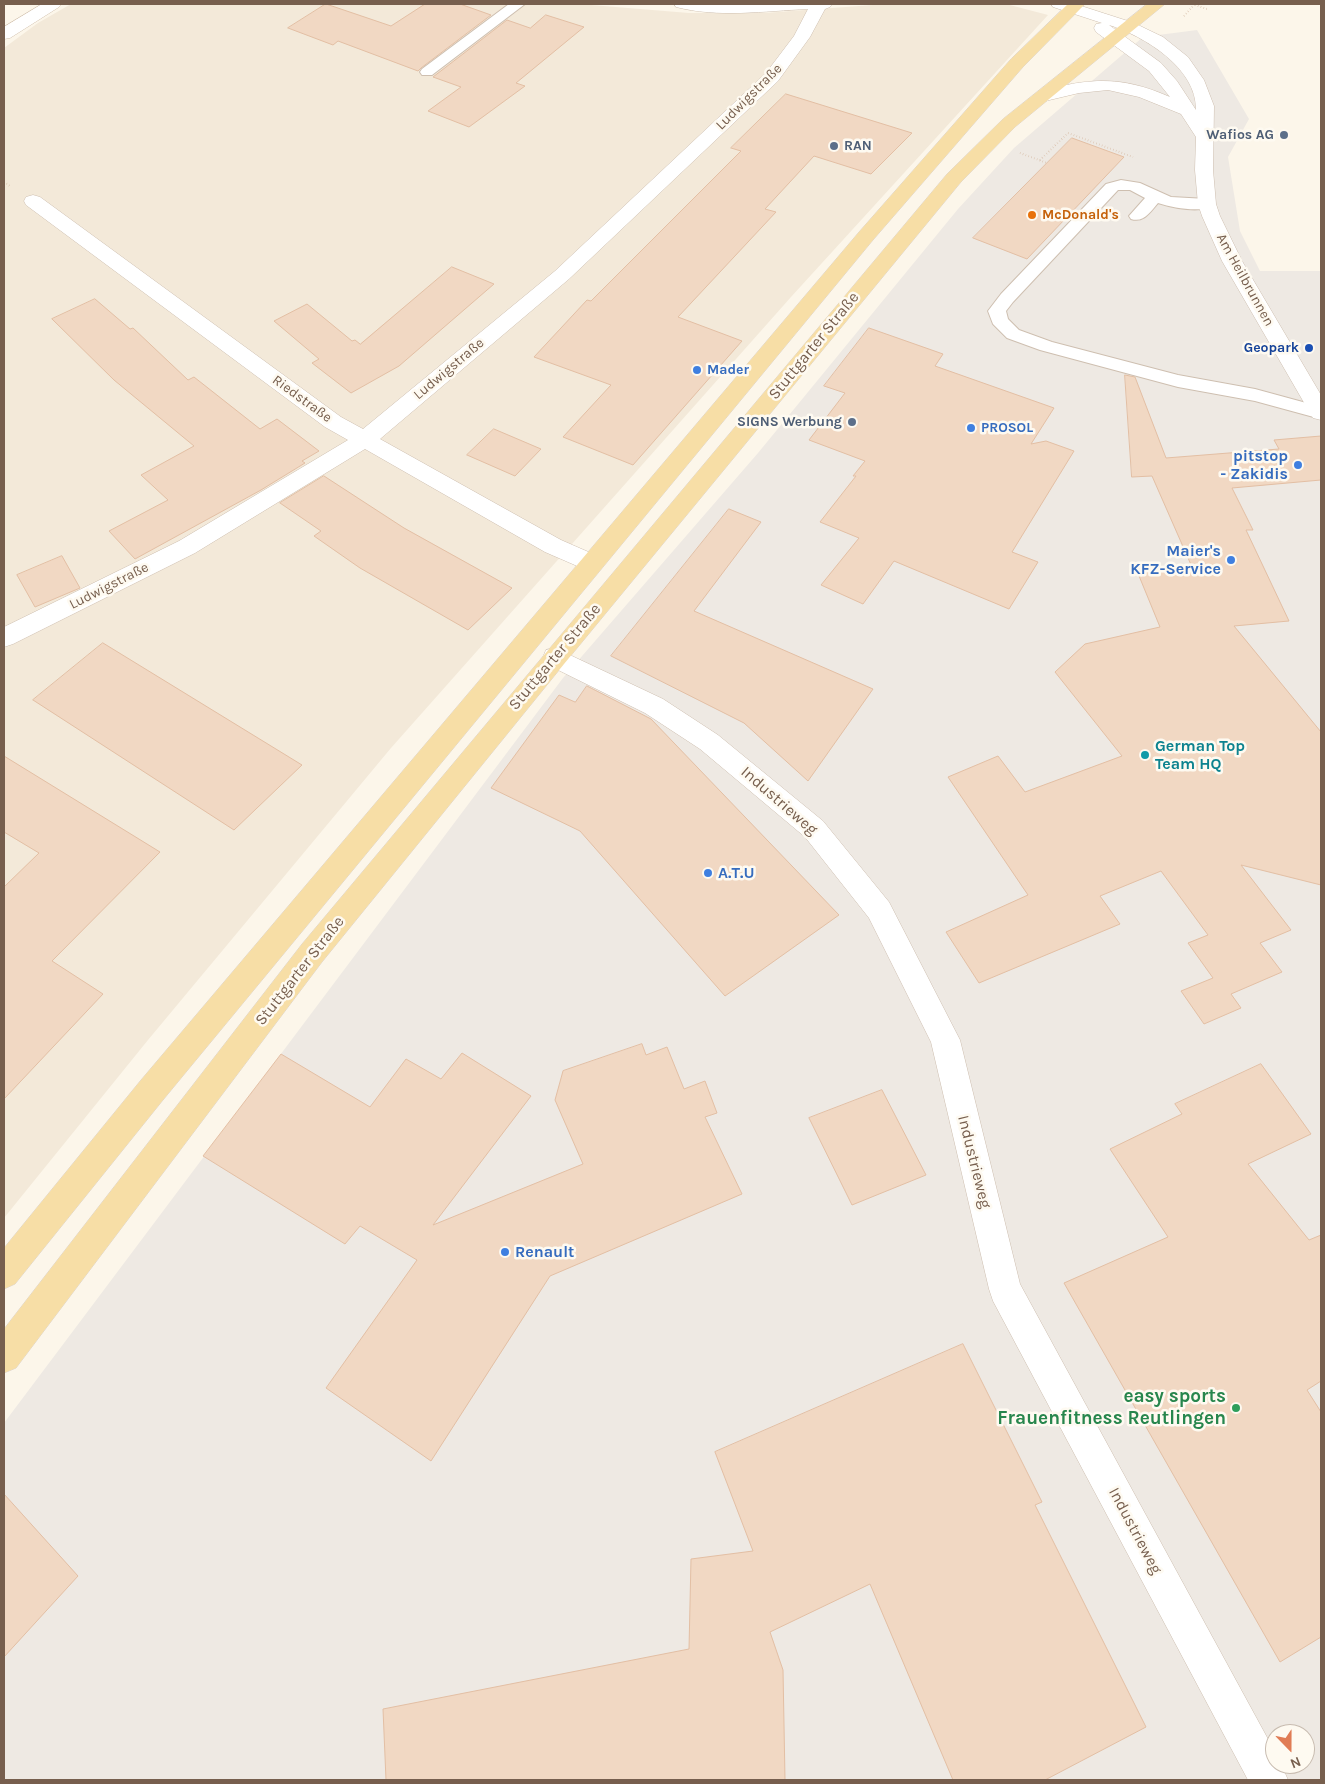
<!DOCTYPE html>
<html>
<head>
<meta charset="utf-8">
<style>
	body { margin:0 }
	#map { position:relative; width:1325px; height:1784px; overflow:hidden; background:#fcf6ea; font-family:Karla,sans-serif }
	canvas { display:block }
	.frame { position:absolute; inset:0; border:5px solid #775f4e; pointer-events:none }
	.north { position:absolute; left:1265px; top:1724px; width:50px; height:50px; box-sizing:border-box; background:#fefaf1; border:1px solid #c8bcb0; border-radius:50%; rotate:158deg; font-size:14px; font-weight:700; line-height:20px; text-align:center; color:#775f4e }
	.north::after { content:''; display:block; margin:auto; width:18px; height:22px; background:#e07c55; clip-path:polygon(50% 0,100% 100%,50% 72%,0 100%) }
</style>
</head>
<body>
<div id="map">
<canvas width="1325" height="1784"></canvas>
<div class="frame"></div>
<div class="north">N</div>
</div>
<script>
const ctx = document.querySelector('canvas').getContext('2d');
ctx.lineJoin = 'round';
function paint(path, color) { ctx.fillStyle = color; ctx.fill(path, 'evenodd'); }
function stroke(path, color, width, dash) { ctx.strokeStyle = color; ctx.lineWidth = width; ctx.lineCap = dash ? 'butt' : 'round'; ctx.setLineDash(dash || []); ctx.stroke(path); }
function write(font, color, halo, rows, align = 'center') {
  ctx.font = font + ' Karla,sans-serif'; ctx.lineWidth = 5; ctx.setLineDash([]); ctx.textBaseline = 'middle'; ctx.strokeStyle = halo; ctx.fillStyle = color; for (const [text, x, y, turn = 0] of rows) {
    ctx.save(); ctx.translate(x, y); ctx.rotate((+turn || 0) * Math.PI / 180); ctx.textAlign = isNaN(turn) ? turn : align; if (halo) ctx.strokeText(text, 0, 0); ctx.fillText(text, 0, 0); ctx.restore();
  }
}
paint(new Path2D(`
	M71,4H579L689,13H765L886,4H1006L1048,15L791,297L391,748L148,1040L4,1218V48L38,23Z`), '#f3e9d9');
paint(new Path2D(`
	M1197,30L1249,119L1228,157L1240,231L1260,271H1321V1780H4V1423L563,678L758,453L958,209L1014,148L1143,37ZM1275,1734H1305V1764H1275Z`), '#eee9e3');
const building = new Path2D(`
	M326,4L391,26L425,4H460L491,15L421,68L418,71L338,41L333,45L288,28Z
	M546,15L584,27L516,83L525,86L469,127L428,111L461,87L433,77L507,20L530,28Z
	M786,94L912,133L871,174L814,156L765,209L776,212L678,317L742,341L633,465L563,437L611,385L534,357L587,300L591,301L741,151L731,148Z
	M1072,138L1124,157L1027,259L973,238Z
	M452,267L494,284L399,366L351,393L312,363L319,359L274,321L307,304L352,341L355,340L360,344Z
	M95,299L130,329L133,328L188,380L194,377L260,429L277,419L319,451L302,461L305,463L261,490L135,559L109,531L168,500L141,475L194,446L114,380L52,319Z
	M869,328L943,354L935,366L1054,408L1031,444L1046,441L1074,451L1012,552L1038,562L1009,609L894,561L863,604L821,585L859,538L820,522L856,476H853L865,461L809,440L845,393L824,386Z
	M1125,375L1135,377L1166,458L1279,449L1274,440L1321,436V480L1232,488L1253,530H1246L1289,621L1234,626L1321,732V885L1241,865L1291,930L1260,943L1282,972L1231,994L1241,1008L1204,1024L1181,991L1213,978L1188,943L1208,935L1161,871L1100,896L1120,924L979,983L946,932L1028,895L948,777L998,756L1025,792L1122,756L1055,672L1085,644L1160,627L1137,571L1192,567L1152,476L1132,477Z
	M494,429L541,449L515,476L467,455Z
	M324,476L404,528L512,588L468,630L360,568L314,536L321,531L280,503Z
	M729,509L761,522L694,611L873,689L808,781L744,723L611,656Z
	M62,556L80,588L35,607L17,575Z
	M103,643L302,765L234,830L33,700Z
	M587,686L651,719L839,915L725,996L580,831L491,788L559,695L575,702Z
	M4,756L160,852L52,961L103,994L4,1099V887L39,853L4,832Z
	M642,1044L646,1055L667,1047L684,1089L705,1081L717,1113L705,1117L742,1194L550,1276L431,1461L326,1388L417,1260L360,1226L345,1244L203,1156L281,1054L370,1107L406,1059L441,1079L462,1053L531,1096L433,1225L583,1164L555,1100L563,1071Z
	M1261,1064L1311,1134L1248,1164L1309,1240L1321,1235V1381L1307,1390L1321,1412V1637L1280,1662L1064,1283L1168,1237L1110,1149L1182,1114L1175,1104Z
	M882,1090L926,1175L852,1205L809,1118Z
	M963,1344L1042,1502L1035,1505L1146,1727L1045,1780H953L870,1584L770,1632L783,1670L785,1780H386L383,1709L689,1649L691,1559L753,1551L715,1452Z
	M4,1494L78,1576L4,1657Z`);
paint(building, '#f1d8c3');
stroke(building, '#e3bfa4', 1);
const service = new Path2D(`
	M509,4H525L432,75H422L420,72L422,69Z
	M1121,180L1140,183L1171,197L1207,199L1213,201L1215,204L1213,207C1196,212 1174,208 1158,203C1150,212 1144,223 1131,219L1129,216L1145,198L1130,190H1118L1013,302L1006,311L1008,319L1019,330L1052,342L1178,375L1255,389L1321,407V419L1255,401L1178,387L1040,350L1007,338L993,324L988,311L1001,294L1106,184Z`);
const minor = new Path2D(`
	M674,4H832L830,7L825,9L810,37L778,81L569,279L380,439L561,540L600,557L604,563L600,569L592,571L584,569L545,552L365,449L195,553L13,644L4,647V627L179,541L348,440L325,427L26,205L24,201L26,197L33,195L40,197L341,417L363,429L555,271L766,73L794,36L808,9C765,11 718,18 676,7Z
	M1051,4H1075L1134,23L1163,37L1188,57L1204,80L1214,106L1213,170L1216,204L1220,216L1242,261L1321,395V420L1313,418L1310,413L1222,261L1202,216L1198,204L1195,170L1196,137L1181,114L1139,97L1108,90L1079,93L1041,102L1035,101L1032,97C1037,90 1049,89 1057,87C1100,77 1129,79 1170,97L1149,71L1096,32L1094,28L1096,24L1102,23L1053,7ZM1109,25C1144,36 1197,68 1196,110L1177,81L1161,63Z
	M555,648L663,699L718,735L823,821L889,902L960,1040L1020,1284L1275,1752V1764H1281L1288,1780H1248L993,1301L989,1289L931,1042L869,918L805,837L700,749L645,713L546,664L543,657L546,650Z`);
const secondary = new Path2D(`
	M42,4H61L59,7L10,38L4,39V27Z`);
const primary = new Path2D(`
	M1068,4H1085L1023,67L873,240L163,1100L15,1284L4,1289V1248L141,1080L859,232L1011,59Z
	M1147,4H1165L1015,127L961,182L564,664L322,962L16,1368L4,1373V1329L302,944L947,174L1003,119Z`);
stroke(service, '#cebfb0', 2);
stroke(minor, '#cebfb0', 1);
stroke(secondary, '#d1c0ae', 1);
stroke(primary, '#dcd5d1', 1);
stroke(new Path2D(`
	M1195,5L1207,9
	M1184,16L1195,4
	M1020,153L1047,163
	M1040,160L1068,133L1133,157
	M4,182L10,186`), '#d6bba5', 2, [0.5, 2.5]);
paint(service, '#fff');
paint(minor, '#fff');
paint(secondary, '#fff');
paint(primary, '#f7dea6');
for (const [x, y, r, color] of [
	[1284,135,5,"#5c6f8a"],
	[834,146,5,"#5c6f8a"],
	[1032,215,5,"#e8710a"],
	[1309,348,5,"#1a4fb4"],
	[697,370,5,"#3f7fe0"],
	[852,422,5,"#5c6f8a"],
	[971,428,5,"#3f7fe0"],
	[1298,465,5,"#3f7fe0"],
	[1231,560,5,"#3f7fe0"],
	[1145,755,5,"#0f9aa8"],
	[708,873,5,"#3f7fe0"],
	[505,1252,5,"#3f7fe0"],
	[1236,1408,5,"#2e9e5b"]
]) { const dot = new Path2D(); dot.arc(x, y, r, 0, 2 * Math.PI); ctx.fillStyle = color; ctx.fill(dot); stroke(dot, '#fefaf1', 2); }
write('14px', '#775f4e', '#fefaf1', [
	["Ludwigstraße",749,97,-45],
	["Am Heilbrunnen",1245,280,61],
	["Ludwigstraße",449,369,-40],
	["Riedstraße",302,399,36],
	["Ludwigstraße",109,586,-27]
]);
write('bold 14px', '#4e5e75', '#fefaf1', [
	["Wafios AG",1274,135],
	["RAN",844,146,"left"],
	["SIGNS Werbung",842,422]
], 'right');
write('bold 14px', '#c56008', '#fefaf1', [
	["McDonald's",1042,215]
], 'left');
write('bold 14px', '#164399', '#fefaf1', [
	["Geopark",1299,348]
], 'right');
write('bold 14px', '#366cbe', '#fefaf1', [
	["Mader",707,370],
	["PROSOL",981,428]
], 'left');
write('16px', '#775f4e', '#fefaf1', [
	["Stuttgarter Straße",814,346,-51],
	["Stuttgarter Straße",555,657,-50],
	["Industrieweg",779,801,41],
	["Stuttgarter Straße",300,971,-52],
	["Industrieweg",974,1162,76],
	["Industrieweg",1135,1531,62]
]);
write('bold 16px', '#366cbe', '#fefaf1', [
	["pitstop",1288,456],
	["- Zakidis",1288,474],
	["Maier's",1221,551],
	["KFZ-Service",1221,569],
	["A.T.U",718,873,"left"],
	["Renault",515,1252,"left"]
], 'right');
write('bold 16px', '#0d838f', '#fefaf1', [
	["German Top",1155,746],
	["Team HQ",1155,764]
], 'left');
write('bold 19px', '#27864d', '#fefaf1', [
	["easy sports",1226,1397],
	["Frauenfitness Reutlingen",1226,1419]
], 'right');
</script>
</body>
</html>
